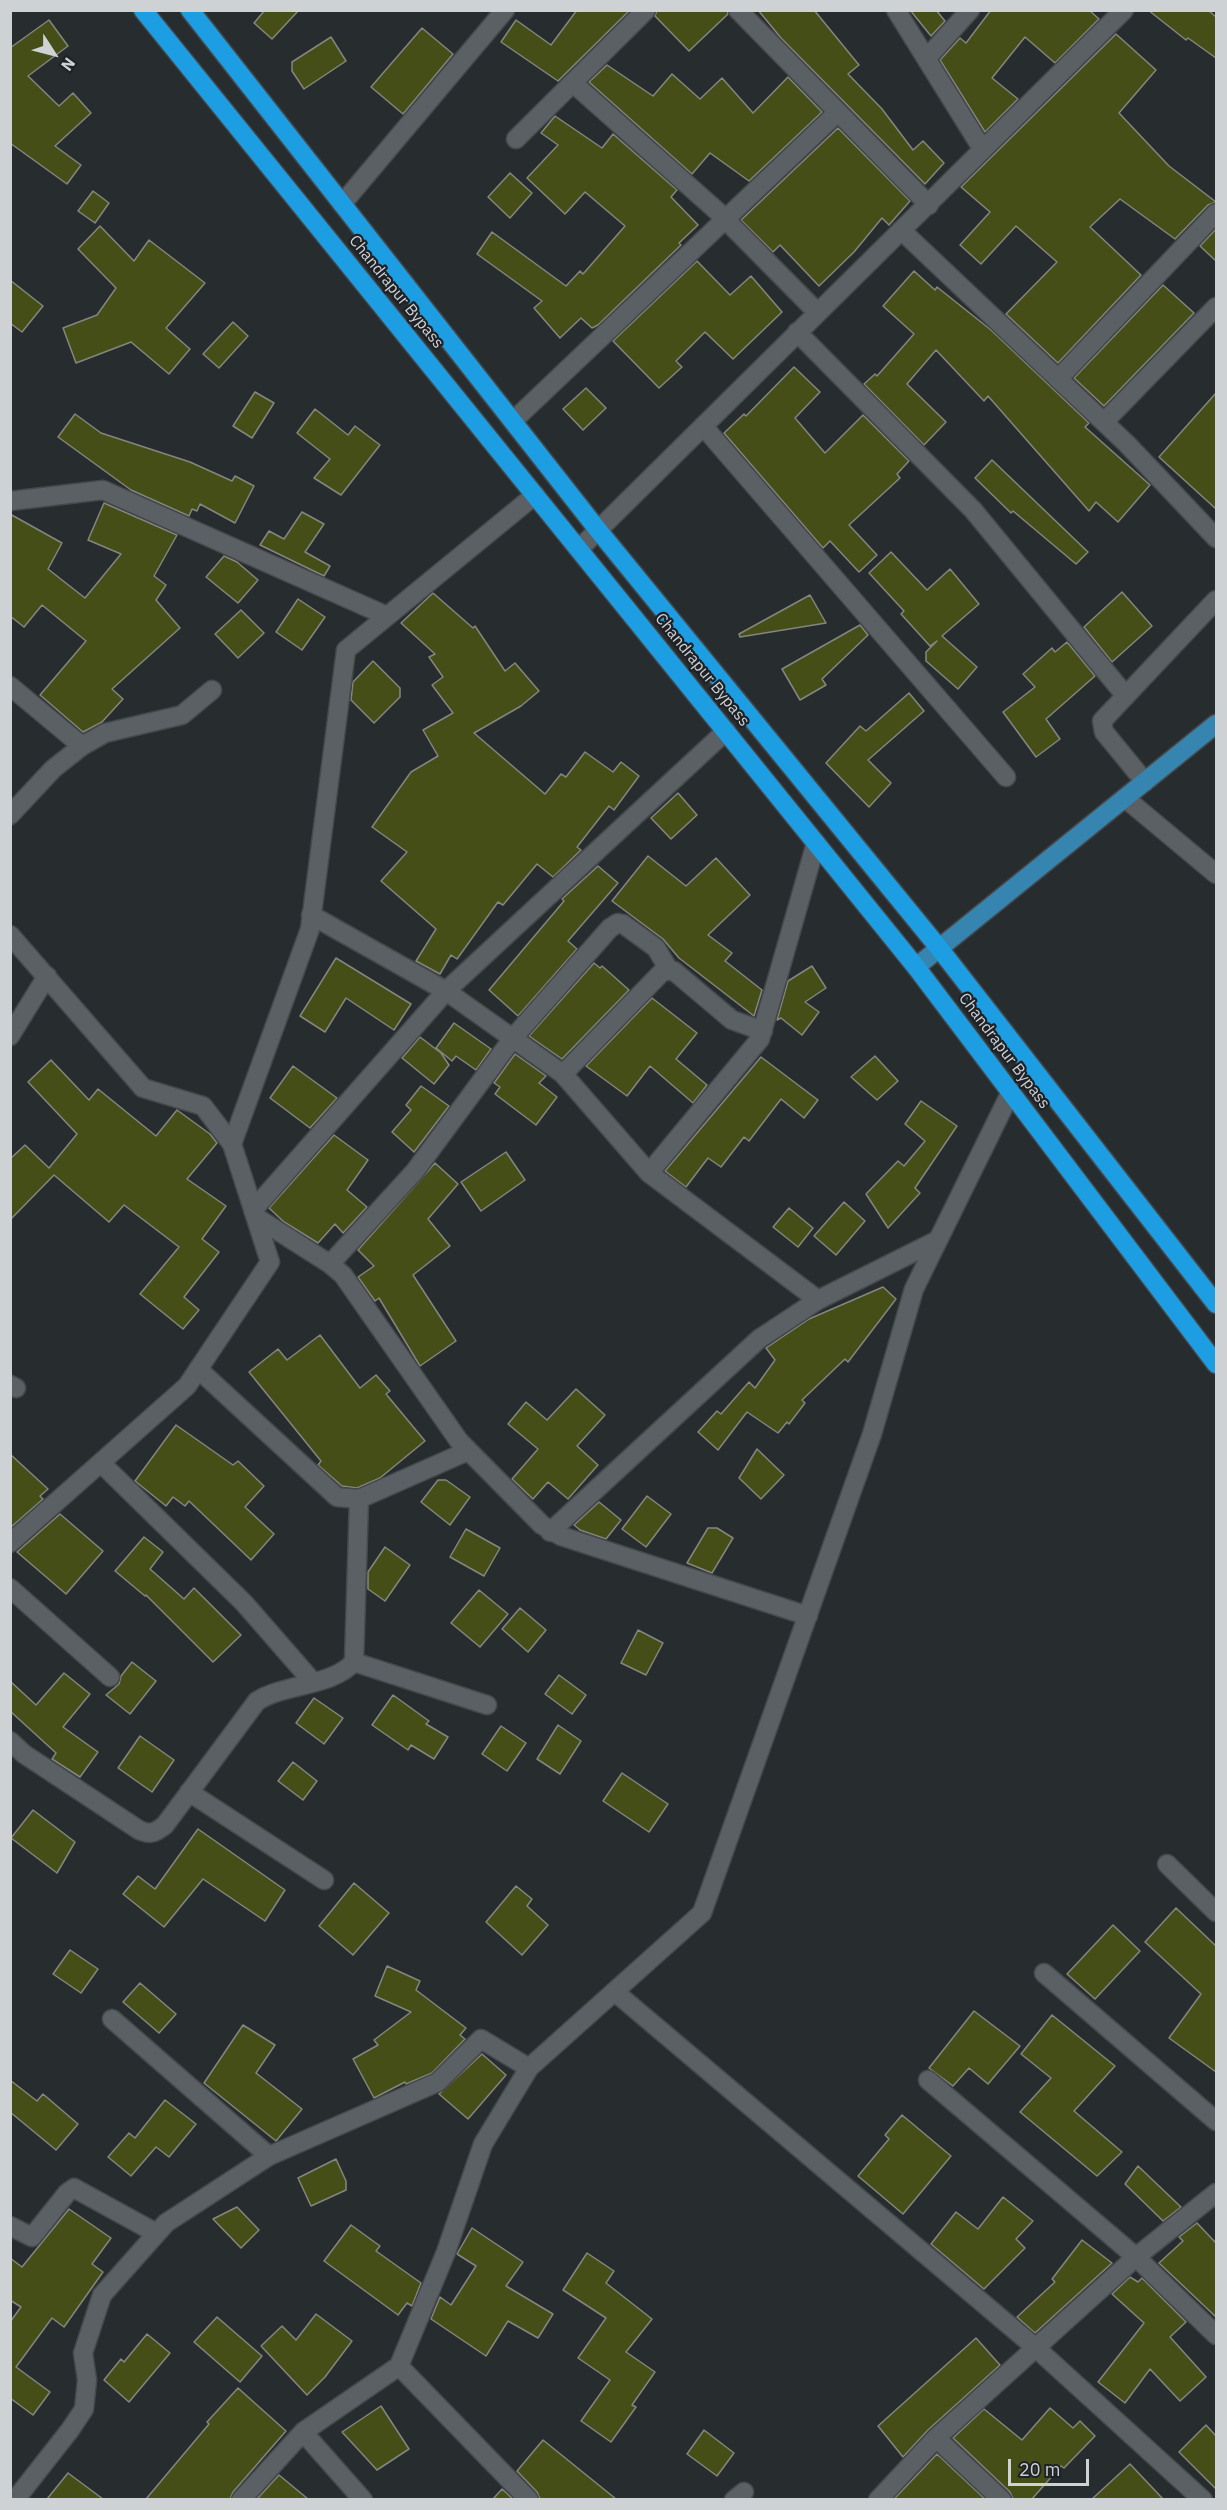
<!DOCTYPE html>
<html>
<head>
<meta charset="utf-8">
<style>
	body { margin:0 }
	#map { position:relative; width:1227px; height:2510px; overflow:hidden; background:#272c2f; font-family:"IBM Plex Sans",sans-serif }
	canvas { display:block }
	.frame { position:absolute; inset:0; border:12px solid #cfd2d4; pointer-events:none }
	.north { position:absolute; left:24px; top:24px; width:60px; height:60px; -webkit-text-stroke:4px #1e2226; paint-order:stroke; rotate:126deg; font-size:16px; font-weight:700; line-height:24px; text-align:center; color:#cfd2d4 }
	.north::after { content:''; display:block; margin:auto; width:21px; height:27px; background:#cfd2d4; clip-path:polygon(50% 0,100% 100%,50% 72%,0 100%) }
	.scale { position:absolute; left:1008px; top:2459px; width:81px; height:27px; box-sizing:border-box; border:3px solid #cfd2d4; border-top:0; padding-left:8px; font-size:18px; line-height:21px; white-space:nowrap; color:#cfd2d4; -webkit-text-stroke:4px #1e2226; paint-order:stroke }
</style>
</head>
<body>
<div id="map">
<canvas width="1227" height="2510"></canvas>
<div class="frame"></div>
<div class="north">N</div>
<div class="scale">20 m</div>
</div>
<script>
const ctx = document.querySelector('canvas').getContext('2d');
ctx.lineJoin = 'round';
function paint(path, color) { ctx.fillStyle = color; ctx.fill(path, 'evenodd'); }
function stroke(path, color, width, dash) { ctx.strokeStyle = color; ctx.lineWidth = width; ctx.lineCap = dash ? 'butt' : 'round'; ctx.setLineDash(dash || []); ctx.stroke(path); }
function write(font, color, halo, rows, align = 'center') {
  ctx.font = font + ' "IBM Plex Sans",sans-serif'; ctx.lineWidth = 4.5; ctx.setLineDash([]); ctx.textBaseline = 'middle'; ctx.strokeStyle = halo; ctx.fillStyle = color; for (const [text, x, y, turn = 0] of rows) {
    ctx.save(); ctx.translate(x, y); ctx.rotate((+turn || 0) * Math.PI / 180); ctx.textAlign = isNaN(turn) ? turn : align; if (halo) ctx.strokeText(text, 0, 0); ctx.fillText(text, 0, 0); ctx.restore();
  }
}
const building = new Path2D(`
	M265,10H299L272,39L254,23Z
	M577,10H630L558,81L501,42L516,20L551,45Z
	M657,10H727L728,14L689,51L655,16Z
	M758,10H814L859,65L848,74L882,109L913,150L923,141L944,163L925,184L781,38Z
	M910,10H936L945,21L931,36Z
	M991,10H1089L1099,19L1055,63L1025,37L992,78L1018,99L985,132L940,60L960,38L966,43Z
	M1148,10H1208L1216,17V58L1188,38L1186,40Z
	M49,20L68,46L28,76L59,106L73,93L91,113L55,146L81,165L67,184L10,143V48Z
	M422,28L453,54L403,114L371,87Z
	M1116,34L1156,70L1119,113L1169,166L1216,202L1208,205L1175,239L1120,199L1090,227L1141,275L1058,363L1006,314L1057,262L1016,226L981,264L960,245L990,212L961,187Z
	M331,37L346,61L304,89L292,71V62Z
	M607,65L653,96L672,74L700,99L722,78L753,113L788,77L822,112L749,181L710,153L692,174L589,82Z
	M555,116L602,148L613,134L677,190L671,197L698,225L679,243L681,245L598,325L592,328L581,318L560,338L534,308L542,301L477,254L492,232L566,286L580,271L583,274L625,226L585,192L565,214L527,178L558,145L541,133Z
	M838,128L910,201L889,225L882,218L854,252L819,286L780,245L773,252L741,220Z
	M510,173L532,193L510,218L488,197Z
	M93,191L109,203L95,223L78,211Z
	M100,226L134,261L149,240L205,283L166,328L190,349L169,374L131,342L76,363L63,328L97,315L116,288L78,249Z
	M1216,229V261L1200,246Z
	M697,261L730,295L751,276L782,312L733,359L705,332L676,361L682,367L659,388L613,341Z
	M914,271L935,290L937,287L991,330L1089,423L1085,427L1150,485L1118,522L1096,502L1089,511L988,396L984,401L936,350L907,384L946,422L924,445L864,384L875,374L877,376L914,334L883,306Z
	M10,280L43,306L22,332L10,323Z
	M1163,285L1194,313L1104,406L1074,378Z
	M233,322L248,336L219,368L203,354Z
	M794,367L820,392L795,418L825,453L863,415L909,461L897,474L900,478L849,525L877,555L859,572L830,541L823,548L724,433L744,414L746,416Z
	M586,388L606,408L583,430L563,409Z
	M255,392L274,403L252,438L233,426Z
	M1216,393V509L1159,457Z
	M315,409L348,435L355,426L380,445L341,495L314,478L330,459L297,433Z
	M75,414L101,433L190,462L232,481L235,476L254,486L235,523L200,504L197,511L192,509L189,516L131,490L58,437Z
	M992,460L1088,552L1076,564L1013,511L1011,513L975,478Z
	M104,503L177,535L154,576L166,585L156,600L180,628L112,689L123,699L102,722L83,732L40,695L86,641L42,605L24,627L10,616V514L62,543L48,569L85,598L121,554L88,540Z
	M302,512L324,524L305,552L330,566L324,576L260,545L269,531L284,539Z
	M891,552L927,590L950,569L979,604L942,636L977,667L958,689L926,661V652L937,641L930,646L901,614L904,611L869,573Z
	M224,556L237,562L258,580L238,603L206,577Z
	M1122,592L1152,626L1112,662L1084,627Z
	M433,593L473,628L475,626L505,671L515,663L539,691L521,706L474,733L545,794L561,774L566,777L585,752L613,772L621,762L639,776L614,810L609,806L577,847L581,850L553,877L537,864L503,905L498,902L457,959L451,955L440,974L416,961L436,929L381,881L407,852L372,827L411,772L438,756L423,730L453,713L432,685L443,677L429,657L435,654L401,623Z
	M810,595L826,623L740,637L739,634Z
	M298,599L325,617L302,650L276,632Z
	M241,610L264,633L238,658L215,634Z
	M860,625L868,635L822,679L826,685L800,700L782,669Z
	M1067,642L1095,676L1046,719L1060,739L1036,757L1003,712L1035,687L1023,674L1052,648L1055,652Z
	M373,661L400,688V697L374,723L351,700L353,682Z
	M909,693L924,711L868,760L891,783L869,807L826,763L860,726L866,731Z
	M678,793L697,815L671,839L651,818Z
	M648,856L686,886L716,858L750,895L708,935L732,953L725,961L762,990L754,1016L679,958L663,939L612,901Z
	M598,866L618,883L568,941L577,949L518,1016L489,990L564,901L562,899Z
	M336,958L411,1004L394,1030L346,998L325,1032L300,1016Z
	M594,963L600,968L602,966L629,990L562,1059L529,1036Z
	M812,966L826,988L805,1002L819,1012L802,1035L781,1018L777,1020L788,981Z
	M652,998L697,1033L676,1059L707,1085L693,1103L650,1066L627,1096L586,1066Z
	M454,1023L491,1049L476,1070L456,1056L452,1061L436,1048Z
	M420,1037L441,1053L449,1065L434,1084L402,1058Z
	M515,1054L546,1076L539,1083L557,1097L536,1125L495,1094L500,1087L494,1083Z
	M875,1056L898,1081L877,1100L851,1077Z
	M761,1057L818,1100L804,1118L781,1099L749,1141L744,1137L721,1167L708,1158L686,1187L665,1171Z
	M51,1060L89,1100L98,1089L156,1136L177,1110L210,1134L217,1143L187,1179L226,1206L202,1239L219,1252L184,1297L199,1310L183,1329L140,1294L179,1247L124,1205L109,1222L54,1175L10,1220V1159L25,1145L49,1168L77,1134L28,1082Z
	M293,1066L337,1098L310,1128L270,1098Z
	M421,1086L449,1106L414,1152L392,1132L411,1110L406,1105Z
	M921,1101L957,1126L915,1188L920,1193L888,1228L866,1194L898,1161L904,1166L925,1141L905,1124Z
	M334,1135L368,1160L347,1190L367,1207L343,1233L335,1224L318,1243L284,1222L269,1208Z
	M506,1152L525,1180L481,1211L461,1182Z
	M435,1163L458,1184L428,1219L450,1246L413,1275L456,1341L420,1366L379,1298L375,1301L358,1277L374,1266L358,1250Z
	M844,1202L865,1221L836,1255L814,1236Z
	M789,1208L813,1228L798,1247L773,1227Z
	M883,1287L896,1299L848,1362L845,1359L802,1400L805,1403L789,1424L787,1422L778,1433L747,1412L718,1450L698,1432L717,1411L721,1414L749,1382L755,1388L775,1360L766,1348L809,1319Z
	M320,1335L360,1388L376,1375L390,1391L386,1394L425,1441L380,1478L357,1488L342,1486L318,1465L321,1461L249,1372L278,1349L287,1360Z
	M576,1389L605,1415L577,1446L598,1465L568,1499L548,1482L533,1499L512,1479L538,1449L508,1424L526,1402L547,1420Z
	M176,1425L233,1465L238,1461L264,1486L245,1507L274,1534L251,1560L189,1501L185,1506L173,1497L166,1506L135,1481Z
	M757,1449L784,1475L761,1499L739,1478Z
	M10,1454L48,1489L40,1496L43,1499L10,1528Z
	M438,1480H446L470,1497L450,1525L421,1502Z
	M647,1496L671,1514L646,1547L622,1529Z
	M599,1502L621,1520L606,1539L580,1530L574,1525Z
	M60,1514L103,1551L66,1594L17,1552Z
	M708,1528H717L733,1538L712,1573L687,1563Z
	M466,1529L500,1548L484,1576L450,1557Z
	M144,1537L163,1552L150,1569L184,1599L194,1588L241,1635L213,1662L146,1595L145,1596L115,1571Z
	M385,1547L410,1565L385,1601L368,1589V1572Z
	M479,1590L508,1614L480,1647L451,1623Z
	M520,1608L546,1630L528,1652L502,1629Z
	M638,1630L663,1643L646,1675L621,1663Z
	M132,1662L156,1681L130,1714L106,1695L119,1684L121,1676Z
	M64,1673L90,1694L63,1727L98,1752L80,1777L52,1759L56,1753L10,1711V1681L36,1705Z
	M559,1675L586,1695L572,1714L545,1694Z
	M393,1695L429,1721L426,1724L448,1737L434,1759L411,1745L408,1750L372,1725Z
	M314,1698L343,1718L324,1744L296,1723Z
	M558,1725L581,1741L560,1774L537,1759Z
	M501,1726L526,1743L507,1771L482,1754Z
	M140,1736L174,1760L152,1792L118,1768Z
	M293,1762L317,1781L303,1800L278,1781Z
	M622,1773L668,1804L649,1832L603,1801Z
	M33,1810L75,1842L57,1873L11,1838Z
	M198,1829L285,1890L265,1921L203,1879L164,1927L123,1894L138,1876L155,1889Z
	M354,1883L389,1913L353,1955L319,1926Z
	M516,1886L532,1899L527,1906L548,1925L522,1955L486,1922Z
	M1176,1908L1216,1946V2072L1169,2038L1201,1994L1145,1942Z
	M1113,1925L1140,1951L1095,1999L1067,1974Z
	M70,1950L98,1969L81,1993L53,1974Z
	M387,1966L420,1981L416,1990L466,2028L460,2035L465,2039L432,2073L406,2084L405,2082L374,2098L353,2059L378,2045L374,2040L411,2012L375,1996Z
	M140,1983L176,2014L159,2033L123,2002Z
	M974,2011L1020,2046L988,2084L969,2068L953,2086L929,2068Z
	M1052,2015L1115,2066L1074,2111L1122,2152L1097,2176L1020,2112L1051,2078L1021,2054Z
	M243,2025L275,2045L256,2073L302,2109L276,2141L204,2083Z
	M482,2054L506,2075L468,2119L439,2094Z
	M10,2080L37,2101L43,2094L78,2124L56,2150L10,2112Z
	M165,2100L196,2124L169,2157L156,2147L131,2176L108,2157L129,2133L135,2138Z
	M902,2115L951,2156L903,2214L858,2176L889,2139L885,2135Z
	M336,2159L346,2181V2190L311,2206L298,2178Z
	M1138,2166L1181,2207L1163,2221L1125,2184Z
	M1003,2197L1033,2221L1016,2239L1025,2248L984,2289L931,2244L956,2212L978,2229Z
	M237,2207L259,2230L241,2248L213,2219Z
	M69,2209L111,2238L92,2264L103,2272L64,2327L52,2318L16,2367L50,2392L33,2415L10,2398V2322L21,2307L10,2300V2258L22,2267Z
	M1197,2223L1216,2243V2317L1159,2263L1183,2241L1179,2237Z
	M351,2225L380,2246L376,2251L421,2283L412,2306L407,2303L398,2315L324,2261Z
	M472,2228L523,2262L506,2286L553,2314L538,2338L508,2321L486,2356L431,2319L440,2297L451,2305L476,2266L457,2254Z
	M1082,2240L1112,2263L1035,2333L1017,2317L1055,2282L1052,2279Z
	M587,2253L614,2271L606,2283L652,2319L626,2352L655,2372L632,2405L636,2407L611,2442L581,2421L610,2380L578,2358L606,2318L563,2290Z
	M1130,2277L1138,2282L1142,2278L1186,2322L1170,2337L1206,2377L1180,2401L1150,2369L1125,2403L1098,2382L1144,2323L1112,2294Z
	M316,2314L352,2341L325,2377L307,2395L261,2346L282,2326L296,2340Z
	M217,2317L262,2356L240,2382L194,2342Z
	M147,2334L170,2353L129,2402L104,2380L121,2359L124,2362Z
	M976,2338L1000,2365L928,2430L903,2457L878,2426Z
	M238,2388L286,2431L233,2492L230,2499H146L209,2424L207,2422Z
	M381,2406L409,2449L377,2470L342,2432Z
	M1050,2408L1073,2428L1080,2421L1095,2436L1064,2468L1061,2466L1032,2499H1013L1010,2492L953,2438L984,2409L1022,2440Z
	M1206,2425L1216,2436V2489L1179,2452Z
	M704,2430L734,2453L717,2476L687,2454Z
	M543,2440L616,2499H540L537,2492L517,2471Z
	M937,2454L985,2499H894Z
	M1130,2464L1163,2499H1092Z
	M68,2473L103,2499H47Z
	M279,2475L308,2499H257Z
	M502,2489L513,2499H493Z`);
paint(building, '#464e18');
stroke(building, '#84867f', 1.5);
const minor = new Path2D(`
	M738,10L929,205
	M896,10L983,150
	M927,58L970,10
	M573,83L717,211L817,312
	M516,139L646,10
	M342,204L505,10
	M901,230L1127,444L1216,538
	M797,332L973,510L1125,695
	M1058,379L1216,213
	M513,421L838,112
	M1104,422L1216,307
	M703,426L1006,777
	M10,501L103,490L387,616
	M579,549L1124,10
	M10,686L82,746
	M1145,782L1104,732L1102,721L1216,600
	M1125,798L1216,874
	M10,815L53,769L82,746L105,733L182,715L212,690
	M311,915L446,991L563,1074L649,1173L818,1300
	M10,935L143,1088L203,1106L232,1144
	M10,1036L47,976
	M563,1074L663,971H674L732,1020L763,1031
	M649,1173L760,1039L816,843
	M253,1210L446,991L726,731
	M256,1217L330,1264L343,1275L459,1441L542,1525L561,1536L808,1616
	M330,1264L415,1171L513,1038L610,928L618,923L623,924L656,948L669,970
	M198,1369L337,1497L359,1499L468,1451
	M10,1385L16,1388
	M101,1463L244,1603L312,1681
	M550,1532L759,1339L818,1300L936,1241
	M10,1543L187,1386L270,1262L232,1144L310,929L346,650L535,495
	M10,1588L110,1677
	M354,1662L487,1705
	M10,1741L24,1754L139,1830C150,1835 155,1833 165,1825L257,1701C286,1683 331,1687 354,1662L359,1499
	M189,1792L324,1880
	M1167,1864L1216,1912
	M1044,1973L1216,2121
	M615,1992L1036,2348L1203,2500
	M112,2019L269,2156
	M928,2080L1136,2257L1216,2335
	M10,2226L32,2237L67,2193L74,2188L156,2233
	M399,2366L446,2252L483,2144L529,2068L702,1913L872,1434L914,1289L1011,1092
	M303,2432L363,2500
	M15,2500L70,2430L84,2409L87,2380L83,2353L102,2295L166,2223L269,2156L438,2082L481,2039L529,2068
	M241,2500L303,2432L399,2366L529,2500
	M734,2500L744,2492
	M878,2500L936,2438
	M1002,2500L936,2438L1136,2257L1216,2193`);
const major = new Path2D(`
	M916,967L1216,724`);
const highway = new Path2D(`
	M143,10L916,967L1216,1364
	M190,10L598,530L939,948L1216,1304`);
stroke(minor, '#45494c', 21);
stroke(major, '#45494c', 21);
stroke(highway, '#45494c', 21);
stroke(minor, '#5b6064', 18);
stroke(major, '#3685b0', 18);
stroke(highway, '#1d9de2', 18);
write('16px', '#cfd2d4', '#1e2226', [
	["Chandrapur Bypass",396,292,51],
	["Chandrapur Bypass",702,670,51],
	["Chandrapur Bypass",1004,1051,53]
]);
</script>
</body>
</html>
